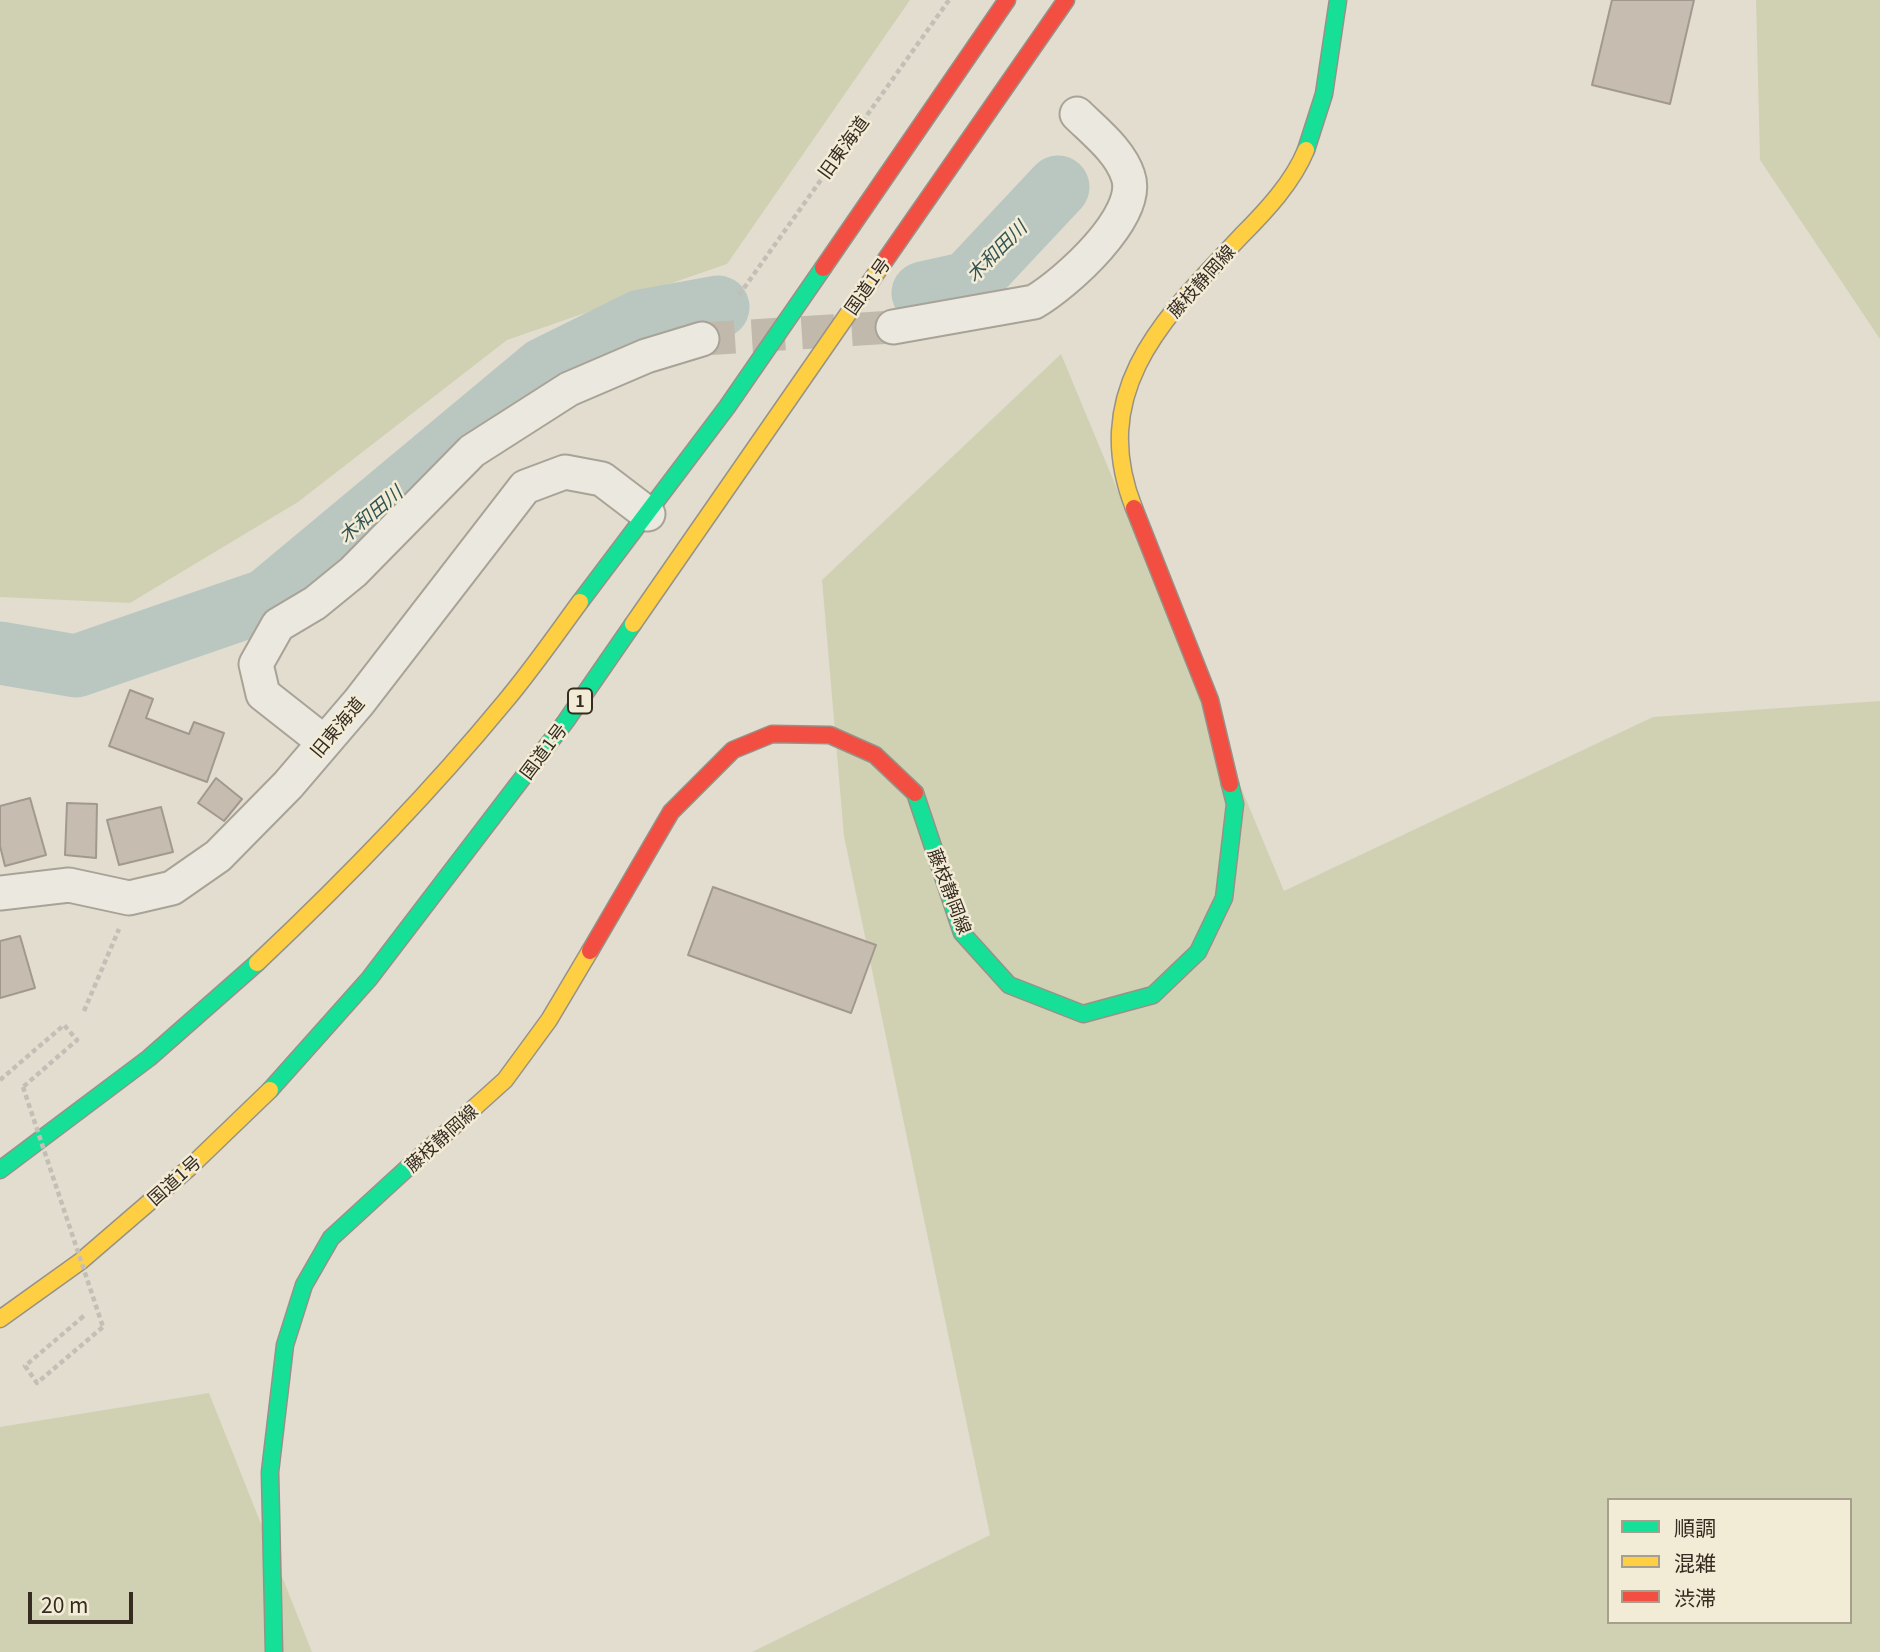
<!DOCTYPE html>
<html>
<head>
<meta charset="utf-8">
<style>
	body { margin:0 }
	#map { position:relative; width:1880px; height:1652px; overflow:hidden; background:#e2ddcf; font-family:Georgia,"Noto Sans JP",serif }
	canvas { display:block }
	.legend { position:absolute; left:1607px; top:1498px; width:245px; height:126px; box-sizing:border-box; background:#f2ebd6; border:2px solid #a79e8d; margin:0; padding:9px 12px; list-style:none; font-size:21px; color:#362b20 }
	.legend li { display:flex; align-items:center; gap:14px; height:35px }
	.legend b { width:35px; border:2px solid #a79e8d }
	.scale { position:absolute; left:28px; top:1592px; width:105px; height:32px; box-sizing:border-box; border:4px solid #362b20; border-top:0; padding-left:9px; font-size:21px; line-height:24px; white-space:nowrap; color:#362b20; -webkit-text-stroke:5px #f2ebd6; paint-order:stroke }
</style>
</head>
<body>
<div id="map">
<canvas width="1880" height="1652"></canvas>
<ul class="legend">
<li><b style="height:9px;background:#16e098"></b>順調</li>
<li><b style="height:9px;background:#ffcf43"></b>混雑</li>
<li><b style="height:9px;background:#f24e42"></b>渋滞</li>
</ul>
<div class="scale">20 m</div>
</div>
<script>
const ctx = document.querySelector('canvas').getContext('2d');
ctx.lineJoin = 'round';
function paint(path, color) { ctx.fillStyle = color; ctx.fill(path, 'evenodd'); }
function stroke(path, color, width, dash) { ctx.strokeStyle = color; ctx.lineWidth = width; ctx.lineCap = dash ? 'butt' : 'round'; ctx.setLineDash(dash || []); ctx.stroke(path); }
function write(font, color, halo, rows, align = 'center') {
  ctx.font = font + ' Georgia,"Noto Sans JP",serif'; ctx.lineWidth = 5; ctx.setLineDash([]); ctx.textBaseline = 'middle'; ctx.strokeStyle = halo; ctx.fillStyle = color; for (const [text, x, y, turn = 0] of rows) {
    ctx.save(); ctx.translate(x, y); ctx.rotate((+turn || 0) * Math.PI / 180); ctx.textAlign = isNaN(turn) ? turn : align; if (halo) ctx.strokeText(text, 0, 0); ctx.fillText(text, 0, 0); ctx.restore();
  }
}
paint(new Path2D(`
	M0,0H910L727,264L507,340L298,502L130,603L0,597Z
	M1756,0H1880V339L1760,160Z
	M1061,354L1284,891L1653,717L1880,701V1652H752L990,1535L844,836L822,580ZM1609,1500H1850V1622H1609Z
	M209,1393L312,1652H0V1427Z`), '#d0d1b3');
stroke(new Path2D(`
	M923,293L968,283L1058,187
	M0,653L76,666L267,600L544,369L641,321L718,307`), '#b9c7c0', 63);
const building = new Path2D(`
	M1612,0H1694L1670,104L1592,85Z
	M130,690L153,699L146,718L189,734L194,722L224,733L207,782L109,746Z
	M216,778L242,799L224,821L198,803Z
	M30,798L46,855L5,866L0,846V806Z
	M67,803L97,804L96,858L65,855Z
	M161,807L173,852L119,865L107,820Z
	M713,887L876,945L851,1013L688,955Z
	M20,936L35,988L0,998V941Z`);
paint(building, '#c6bcb0');
stroke(building, '#a2998e', 2);
stroke(new Path2D(`
	M702,339L893,327`), '#c0b9ac', 33, [33, 17]);
const street = new Path2D(`
	M893,327L1034,302C1065,284 1142,216 1128,176C1120,151 1095,132 1077,114
	M324,742L263,694L256,664L278,625L315,603L353,572L472,451L569,389L646,356L702,339
	M0,893L69,885L129,898L172,888L218,856L288,785L359,702L525,487L565,472L602,479L648,514`);
const fast = new Path2D(`
	M1306,150L1324,94L1338,0
	M580,602L727,407L823,268
	M915,793L962,933L1009,985L1083,1014L1153,995L1198,952L1224,898L1235,804L1230,784
	M270,1090L369,979L566,721L633,624
	M0,1170L149,1058L257,963
	M274,1652L270,1472L285,1345L304,1285L331,1238L415,1161`);
const slow = new Path2D(`
	M1134,508C1087,389 1166,316 1242,235C1266,211 1293,182 1306,150
	M633,624L884,262
	M257,963C344,881 427,796 503,704C531,671 555,636 580,602
	M415,1161L505,1080L549,1020L590,951
	M0,1319L81,1261L189,1168L270,1090`);
const jam = new Path2D(`
	M884,262L1066,0
	M823,268L1007,0
	M1134,508L1210,700L1230,784
	M590,951L671,812L733,750L772,734L830,735L875,755L915,793`);
stroke(street, '#a8a297', 37);
stroke(fast, '#979288', 19);
stroke(slow, '#979288', 19);
stroke(jam, '#979288', 19);
stroke(new Path2D(`
	M739,295L949,0
	M84,1011L119,929
	M0,1080L64,1025L77,1040L23,1087
	M80,1319L85,1315L25,1366L37,1383L103,1327`), '#c3bfb6', 4.5, [5, 3.5]);
stroke(street, '#ebe8df', 33);
stroke(fast, '#16e098', 16);
stroke(slow, '#ffcf43', 16);
stroke(jam, '#f24e42', 16);
stroke(new Path2D(`
	M23,1087L103,1327`), '#c3bfb6', 4.5, [5, 3.5]);
for (const [x, y, w] of [
	[580,701,24]
]) { const box = new Path2D(); box.roundRect(x - w / 2, y - 12.5, w, 25, 5); ctx.fillStyle = '#f2ebd6'; ctx.fill(box); stroke(box, '#362b20', 2); }
write('bold 16px', '#362b20', null, [
	["1",580,701]
]);
write('18px', '#362b20', '#f2ebd6', [
	["旧東海道",843,147,-54],
	["藤枝静岡線",1201,281,-48],
	["国道1号",867,286,-55],
	["旧東海道",337,727,-50],
	["国道1号",543,751,-53],
	["藤枝静岡線",950,891,69],
	["藤枝静岡線",441,1138,-42],
	["国道1号",174,1180,-42]
]);
write('italic 19px', '#315453', '#f2ebd6', [
	["木和田川",996,251,-45],
	["木和田川",370,514,-40]
]);
</script>
</body>
</html>
